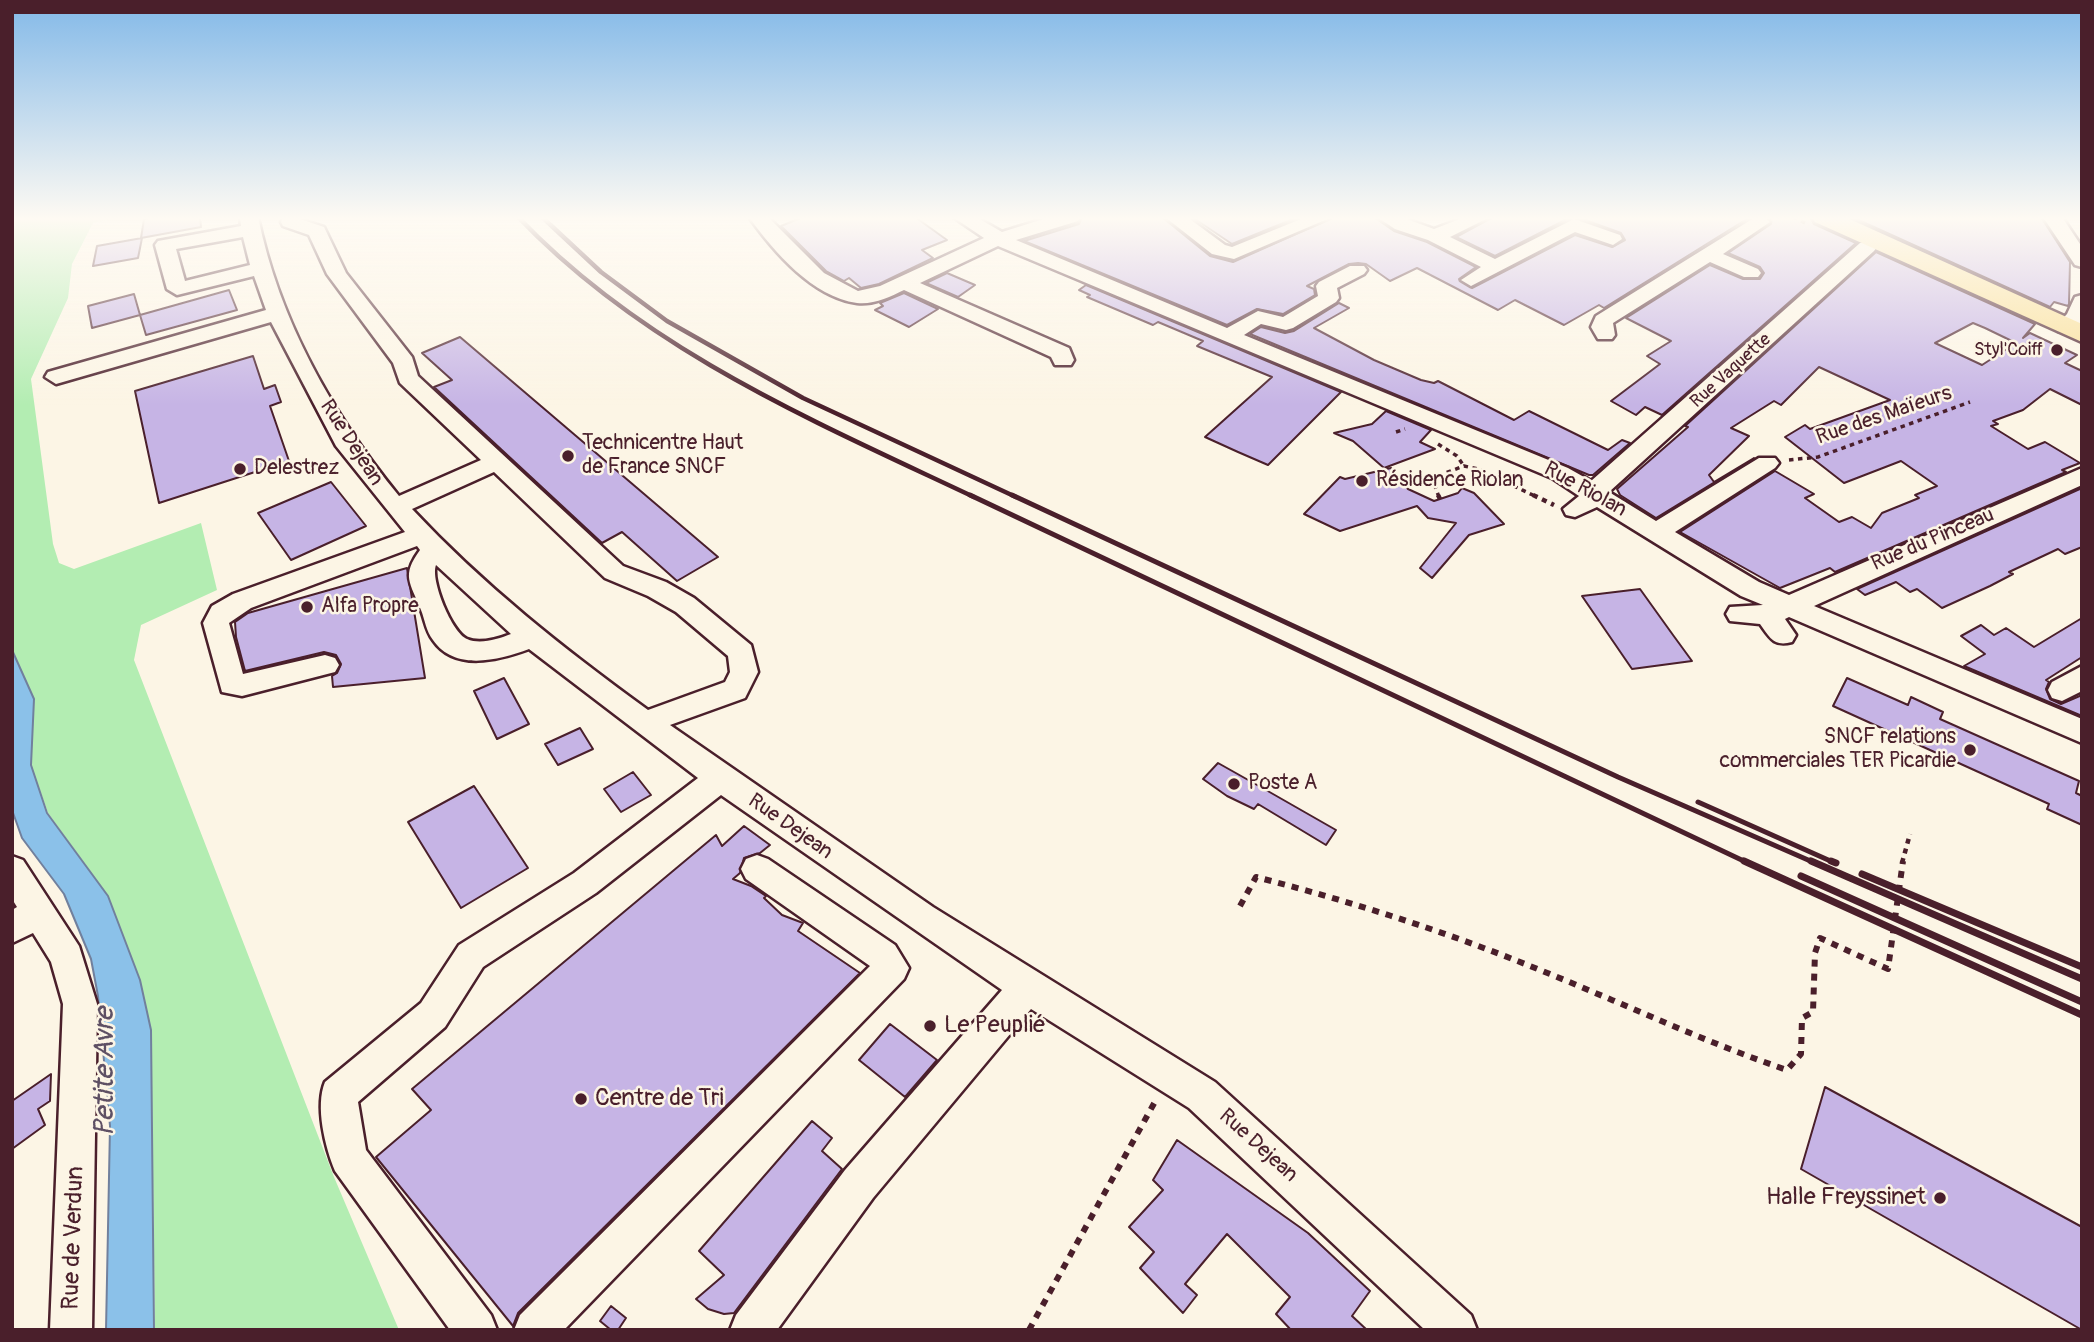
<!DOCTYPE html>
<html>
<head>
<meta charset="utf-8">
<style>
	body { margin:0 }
	#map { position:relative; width:2094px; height:1342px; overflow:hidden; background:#fcf5e5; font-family:Pangolin,sans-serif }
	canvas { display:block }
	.frame { position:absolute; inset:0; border:14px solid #4a1f2b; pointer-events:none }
</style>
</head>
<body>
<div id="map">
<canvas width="2094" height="1342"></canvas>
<div class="frame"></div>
</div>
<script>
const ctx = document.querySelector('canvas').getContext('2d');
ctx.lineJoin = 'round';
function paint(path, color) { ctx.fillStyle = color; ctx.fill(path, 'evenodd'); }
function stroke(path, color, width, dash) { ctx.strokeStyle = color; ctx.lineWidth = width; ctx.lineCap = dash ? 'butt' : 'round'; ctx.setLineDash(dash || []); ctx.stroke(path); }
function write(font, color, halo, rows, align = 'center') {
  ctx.font = font + ' Pangolin,sans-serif'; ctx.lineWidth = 5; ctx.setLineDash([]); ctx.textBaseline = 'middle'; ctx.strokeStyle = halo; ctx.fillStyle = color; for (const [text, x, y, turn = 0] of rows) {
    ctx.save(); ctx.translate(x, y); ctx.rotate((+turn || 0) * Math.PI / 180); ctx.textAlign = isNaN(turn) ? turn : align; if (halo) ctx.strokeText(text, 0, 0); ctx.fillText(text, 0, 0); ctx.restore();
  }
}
paint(new Path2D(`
	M12,217H121L93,223L72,264L68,298L31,379L53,544L59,563L74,569L201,523L217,590L141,625L134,660L334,1177L399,1330H155L151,1030L140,980L108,896L48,813L31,765L34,699L12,650Z`), '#b3edb2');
const water = new Path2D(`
	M12,650L34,699L31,765L47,813L108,896L140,980L151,1030L154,1330H106L110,1126L98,996L91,959L64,894L22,838L12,810Z`);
paint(water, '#8bc1e9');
stroke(water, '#71809d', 2);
const building = new Path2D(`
	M153,217H200L201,227L141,238L144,219Z
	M803,217H915L947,240L922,250L933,258L879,284L861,288L849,278L844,281L826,271L781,226Z
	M1082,217H1162L1210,256L1233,262L1334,217H1374L1394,231L1427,242L1476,267L1459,279L1472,288L1575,235L1612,247L1625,240L1621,233L1577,217H1750L1604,308L1599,305L1564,325L1515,300L1498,310L1417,268L1390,281L1366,264L1358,263L1349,264L1307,286L1314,289L1315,295L1283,314L1257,309L1227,325L1024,241L1079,224Z
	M1192,217H1298L1232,244Z
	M1493,217H1571L1495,256L1456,237Z
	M1769,217H1810L1814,224L1856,243L1662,415L1645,407L1636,415L1611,401L1660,364L1647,356L1671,341L1626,318L1710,265L1743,279H1760L1764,273L1760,267L1728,253L1771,224Z
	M1852,217H2041L2070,262L2069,304L2068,306L2054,302L2050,307Z
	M142,238L138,258L93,266L97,246Z
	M1876,252L2035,324L2023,338L2030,333L2077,355L2065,363L2082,371V405L2050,389L2023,410L1993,421L1998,424L1991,426L2028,449L2045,442L2080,463L2062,470L2066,472L1835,572L1830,568L1780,588L1680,532L1775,471L1814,494L1805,498L1839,522L1852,517L1871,528L1882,513L1919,498L1915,495L1937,486L1901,461L1844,483L1785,437L1805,425L1810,429L1890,400L1819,367L1781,405L1774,401L1731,428L1749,436L1709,475L1714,482L1754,458L1656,518L1620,495L1617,489L1688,427L1685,426ZM1973,323L1985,328L2016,343L1982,365L1935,343Z
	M947,273L975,285L958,297L926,283Z
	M1086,285L1341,392L1268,465L1238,452L1205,437L1272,377L1197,346L1203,341L1158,322L1153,325L1087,297L1090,295L1079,290Z
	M229,290L237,310L146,335L140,315Z
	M904,293L938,309L909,327L875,310L883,306L880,303Z
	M134,294L140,315L92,328L88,306Z
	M1339,303L1349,308L1314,328L1374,360L1421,380L1434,383L1438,381L1514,420L1529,411L1608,450L1622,440L1630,443L1593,475H1589L1250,334L1261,327L1285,333L1294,331Z
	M460,337L718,557L677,581L622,532L602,543L434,387L452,380L422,353Z
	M253,356L264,389L275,385L281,402L270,406L289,461L159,503L135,391Z
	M1386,411L1431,430L1420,442L1435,449L1384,468L1353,441L1334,433L1372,424Z
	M1391,468L1408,489L1434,501L1458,493L1462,488L1474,493L1504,524L1469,535L1432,578L1420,568L1456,523L1428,518L1417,506L1340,531L1304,514L1340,477L1345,479Z
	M331,482L366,526L291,560L258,513Z
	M2082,488V547L2065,554L2058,549L2009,572L2013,574L1990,586L1942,608L1917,589L1910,592L1896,582L1865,595L1857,589Z
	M407,568L425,678L333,687L332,676L337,673L341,664L336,655L324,652L245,671L236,637L235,622L248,613Z
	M1640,589L1673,635L1692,661L1632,669L1582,596Z
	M2082,618V657L2046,680L2049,682L2046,689L2050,699L2061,704L2082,695V716L1964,666L1985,654L1961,636L1981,625L1994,635L2006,628L2034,647Z
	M504,678L529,724L497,739L474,691Z
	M1847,678L1908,705L1911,697L1943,712L1940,719L2079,781L2076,793L2082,796V825L2047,809L2049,804L1833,706Z
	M580,728L593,749L558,765L545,744Z
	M1218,763L1266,790L1336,830L1326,845L1258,804L1254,809L1227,796L1203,779Z
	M633,772L651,795L621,812L604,789Z
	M474,786L528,868L461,908L408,822Z
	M744,826L770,845L760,853L744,858L740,873L733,879L751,886L766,896L764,898L782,915L803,923L798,931L860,973L518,1313L513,1326L376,1157L431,1110L412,1089L716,835L722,846Z
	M890,1024L937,1060L905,1097L859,1060Z
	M51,1074L50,1101L38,1109L45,1125L12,1149V1101Z
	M1825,1087L2082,1227V1330L1801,1169Z
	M812,1121L832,1138L822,1151L842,1169L734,1313L724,1314L708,1309L696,1299L724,1275L699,1251Z
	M1177,1140L1308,1233L1370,1291L1352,1316L1367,1330H1291L1276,1314L1290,1297L1227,1234L1185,1284L1197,1295L1183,1313L1140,1268L1154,1252L1129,1227L1163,1190L1153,1180Z
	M611,1306L626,1318L618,1330H611L600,1321Z`);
paint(building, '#c6b4e5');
stroke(building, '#4a1f2b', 2);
const minor = new Path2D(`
	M240,217H258C279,320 333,415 399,496L481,460L400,383L393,363L327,274L309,235L283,226L281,222L283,218L294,217L324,227L346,273L412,357L418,376L623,566L666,582L694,598L751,645L758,672L745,698L670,725L933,907L1215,1082L1471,1315L1477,1330H1425L1189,1108L1031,1009L873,1198L777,1330H730L736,1315L845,1170L1002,990L721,795L596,893L483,967L445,1027L358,1102L366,1150L491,1315L497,1330H450L335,1171C325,1147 315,1106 325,1082L421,1003L459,945L574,873L698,778L529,649C499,660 455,672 433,640C426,631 425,620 421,610C410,582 401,576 420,550L417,546L251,608L229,623L243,674L325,655L335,658L339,665L335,672L242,696L222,692L203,623L212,606L233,594L405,532L336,446L271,322L56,384L45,377L48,372L266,310L254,276L177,295L167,289L155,245L158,241L241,226ZM243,237L250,265L185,281L176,249ZM494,472L605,578L648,596L676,612L728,656L730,672L725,682L648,710C564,649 483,585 412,509ZM436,565L511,634C498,639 480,645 467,639C452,633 430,580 436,565Z
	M749,217H768L824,273L858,291L880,286L984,238L953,217H976L1002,232L1050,217H1080L1078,221L1016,240L1227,328L1258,311L1283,317L1318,296L1316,286L1319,282L1350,266H1364L1367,270L1364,274L1337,288L1339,298L1336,302L1293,328L1286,330L1261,324L1244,335L1568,468L1591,481L1860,243H1874L1877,247L1874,251L1609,492L1656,521L1759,458H1775L1779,463L1775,468L1675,532L1759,582L1789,595L2082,468V485L1814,606L2082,719V743L1789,617L1785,619L1796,635L1792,642C1774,647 1770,638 1760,624L1730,621L1726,614L1730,607L1763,605L1741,596L1597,507L1575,517L1566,515L1563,509L1579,496L1552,478L998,246L920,283L1069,348L1074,360L1071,365H1055L1051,357L904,290C890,297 873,305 857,303C813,297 774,252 749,217Z
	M1165,217H1187L1225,245L1232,247L1306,217H1332L1234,259L1212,254Z
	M1377,217H1401L1434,229L1465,217H1490L1450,237L1495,259L1574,219L1620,235L1622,239L1613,245L1575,232L1471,286L1461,280L1481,267L1428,240L1395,229Z
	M2043,217H2062L2082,247V267L2075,265Z
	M1754,218L1765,217L1770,222L1723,254L1758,269L1761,273L1758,277H1744L1710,262L1613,323L1615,335L1612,339H1598L1591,327L1596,316Z
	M2082,295V323L2072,331H2058L2055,327L2067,314L2075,297Z
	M2082,666V691L2062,701L2052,698L2048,690L2052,682Z
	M757,855L768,859L895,945L909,968L904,979L564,1330H514L520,1315L870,966L746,879L741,869L746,859Z
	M12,856L23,860L79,946L97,1004L92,1330H50L63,1004L51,962L33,933L12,943V910L17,907L12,899Z`);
const major = new Path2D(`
	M1812,217H1845L2082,324V342L1815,222Z`);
stroke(minor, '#4a1f2b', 5);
stroke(major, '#4a1f2b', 5);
stroke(new Path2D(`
	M1793,217L1805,223
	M1396,432L1405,429
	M1438,444L1457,456L1464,466
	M1789,460L1818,457L1970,402
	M1387,479L1403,475L1432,478
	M1439,497L1432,478L1464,466L1478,469L1537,497`), '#4a1f2b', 3.5, [4.5, 4.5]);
stroke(new Path2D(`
	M1438,495L1440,499
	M1533,495L1554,505
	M1902,863L1910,834`), '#4a1f2b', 4.5, [5, 5]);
stroke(new Path2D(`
	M1240,906L1256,877C1349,901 1441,930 1530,966C1616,1000 1699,1040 1787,1070L1801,1054L1802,1018L1813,1012L1815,953L1820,938L1888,969L1903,861
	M1029,1330L1157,1098`), '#4a1f2b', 6, [7, 7]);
paint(minor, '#fcf5e5');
paint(major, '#f9df96');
stroke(new Path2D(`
	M518,217C645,350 811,420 974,497
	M542,217L601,272L667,321L803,398L1016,497`), '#4a1f2b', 4.5);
stroke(new Path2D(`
	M970,495L1748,863
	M1012,495L1618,777L1815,863
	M1698,802L1835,863`), '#4a1f2b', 5);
stroke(new Path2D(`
	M1744,861L2082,1015
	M1811,861L2082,979
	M1831,861L1836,863
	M1862,874L2082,967
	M1801,876L2082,1002`), '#4a1f2b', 7);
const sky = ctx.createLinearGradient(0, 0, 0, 405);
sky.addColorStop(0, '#83b9e8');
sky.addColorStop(0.54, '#fefaf3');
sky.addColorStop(1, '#fefaf300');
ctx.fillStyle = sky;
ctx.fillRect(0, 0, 2094, 405);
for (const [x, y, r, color] of [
	[2057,350,7,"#4a1f2b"],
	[568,456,7,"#4a1f2b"],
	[240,469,7,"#4a1f2b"],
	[1362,481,7,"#4a1f2b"],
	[307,607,7,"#4a1f2b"],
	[1970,750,7,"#4a1f2b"],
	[1234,784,7,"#4a1f2b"],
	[930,1026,7,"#4a1f2b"],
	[581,1099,7,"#4a1f2b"],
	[1940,1198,7,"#4a1f2b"]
]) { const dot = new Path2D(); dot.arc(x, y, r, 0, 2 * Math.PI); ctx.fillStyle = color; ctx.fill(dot); stroke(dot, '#fcf5e5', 2.5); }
write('18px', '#4a1f2b', '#fcf5e5', [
	["Styl'Coiff",2043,350]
], 'right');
write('18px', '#4a1f2b', '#fcf5e5', [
	["Rue Vaquette",1731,371,-42]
]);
write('21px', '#4a1f2b', '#fcf5e5', [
	["Rue des Maïeurs",1884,416,-19],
	["Rue Dejean",351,443,57],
	["Rue Riolan",1585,490,29],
	["Rue du Pinceau",1933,540,-23],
	["Rue Dejean",790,827,35],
	["Rue Dejean",1258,1146,42]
]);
write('21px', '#4a1f2b', '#fcf5e5', [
	["Technicentre Haut",582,444],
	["de France SNCF",582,468],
	["Delestrez",254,469],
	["Résidence Riolan",1376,481],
	["Alfa Propre",321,607],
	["SNCF relations",1956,738,"right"],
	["commerciales TER Picardie",1956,762,"right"],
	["Poste A",1248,784]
], 'left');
write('24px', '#4a1f2b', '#fcf5e5', [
	["Le Peuplié",944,1026],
	["Centre de Tri",595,1099],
	["Halle Freyssinet",1926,1198,"right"]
], 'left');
write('24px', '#4a1f2b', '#fcf5e5', [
	["Rue de Verdun",74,1238,-88]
]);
write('italic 28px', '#5e5064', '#fcf5e5', [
	["Petite Avre",106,1072,-90]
]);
</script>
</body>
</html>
